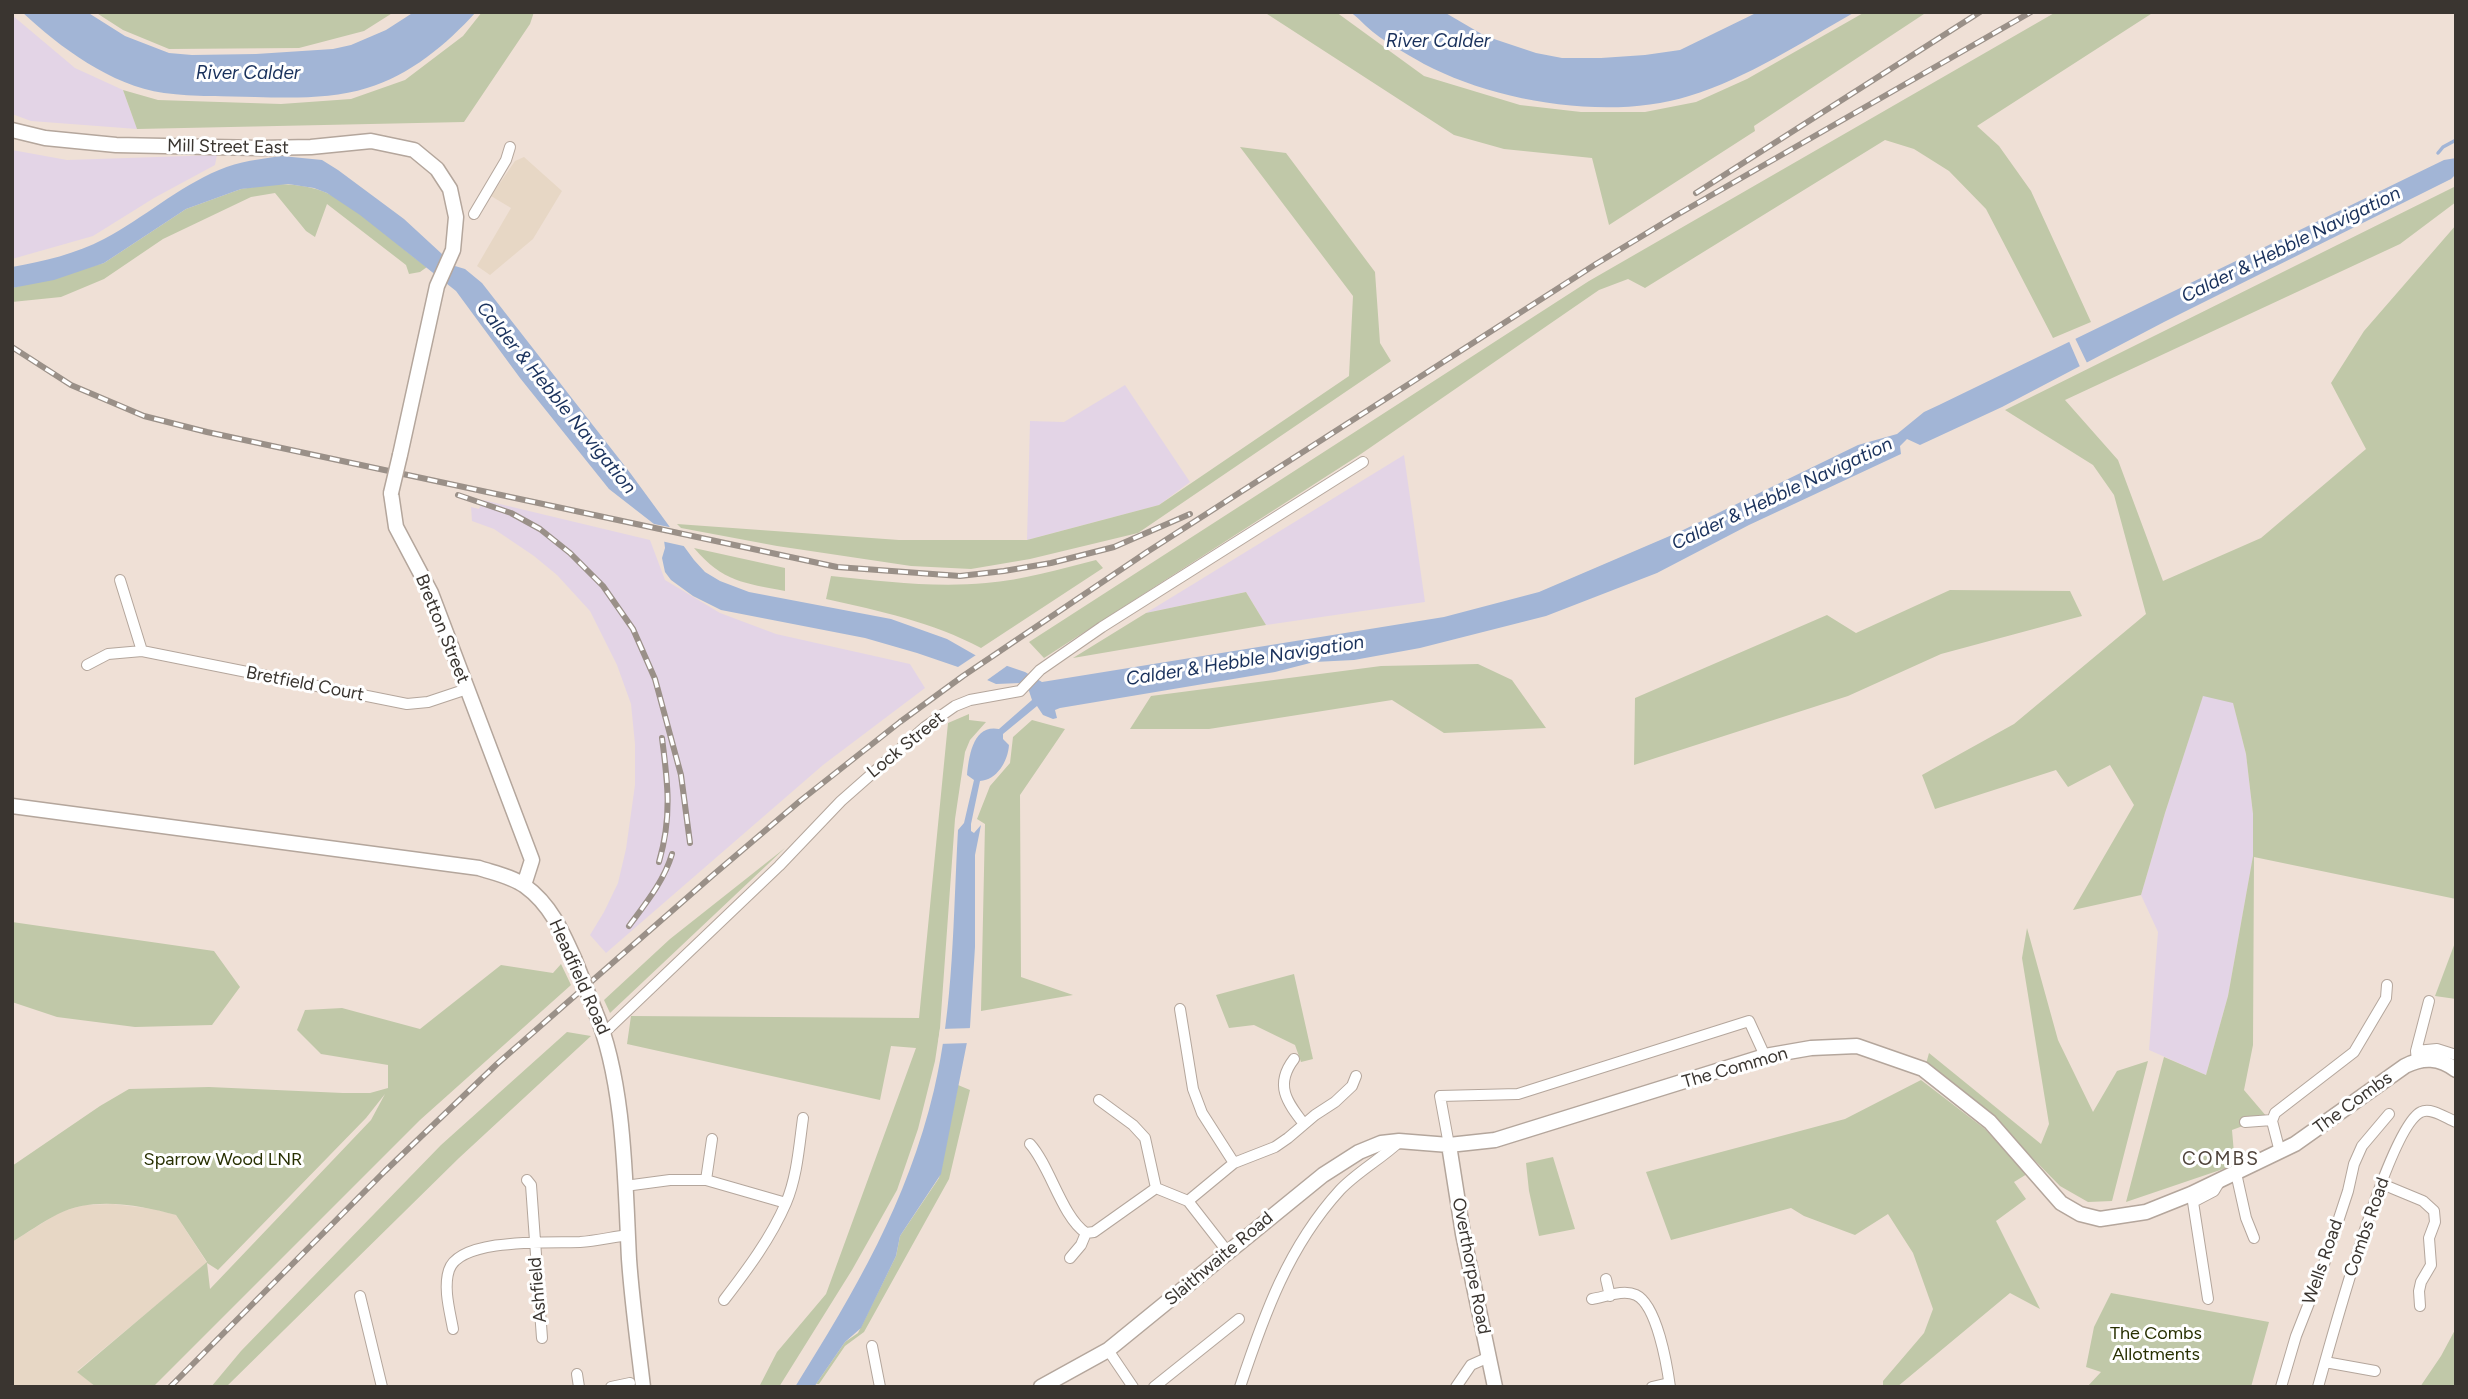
<!DOCTYPE html>
<html>
<head>
<meta charset="utf-8">
<style>
	body { margin:0 }
	#map { position:relative; width:2468px; height:1399px; overflow:hidden; background:#efe0d6; font-family:Figtree,sans-serif }
	canvas { display:block }
	.frame { position:absolute; inset:0; border:14px solid #3a3530; pointer-events:none }
</style>
</head>
<body>
<div id="map">
<canvas width="2468" height="1399"></canvas>
<div class="frame"></div>
</div>
<script>
const ctx = document.querySelector('canvas').getContext('2d');
ctx.lineJoin = 'round';
function paint(path, color) { ctx.fillStyle = color; ctx.fill(path, 'evenodd'); }
function stroke(path, color, width, dash) { ctx.strokeStyle = color; ctx.lineWidth = width; ctx.lineCap = dash ? 'butt' : 'round'; ctx.setLineDash(dash || []); ctx.stroke(path); }
function write(font, color, halo, rows, align = 'center') {
  ctx.font = font + ' Figtree,sans-serif'; ctx.lineWidth = 6; ctx.setLineDash([]); ctx.textBaseline = 'middle'; ctx.strokeStyle = halo; ctx.fillStyle = color; for (const [text, x, y, turn = 0] of rows) {
    ctx.save(); ctx.translate(x, y); ctx.rotate((+turn || 0) * Math.PI / 180); ctx.textAlign = isNaN(turn) ? turn : align; if (halo) ctx.strokeText(text, 0, 0); ctx.fillText(text, 0, 0); ctx.restore();
  }
}
paint(new Path2D(`
	M12,15L75,68L123,90L137,129L31,121L12,114Z
	M12,150L67,160L217,155L215,165L154,198L93,236L12,259Z
	M1125,385L1190,482L1159,505L1027,540L1030,421L1064,422Z
	M1404,455L1425,602L1266,625L1246,592L1146,613Z
	M483,500L650,540L665,580L720,613L776,634L910,664L925,688L823,765L606,953L590,935L604,912L618,883L626,849L635,785V744L631,704L617,665L590,611L557,575L534,556L494,529L472,521L471,507L479,509Z
	M2203,695L2233,702L2246,754L2253,814V856L2228,996L2206,1075L2149,1050L2158,932L2141,895L2165,813Z`), '#e3d4e6');
paint(new Path2D(`
	M524,157L562,191L533,239L490,275L477,266L511,208L491,196L515,161Z
	M113,1204L154,1209L176,1215L207,1263L77,1371L96,1387H12V1242L60,1212L84,1205Z`), '#e7d7c5');
paint(new Path2D(`
	M95,12H394L364,31L299,48L169,49L123,30Z
	M482,12H534L530,24L464,122L137,129L123,90L158,100L281,104L351,99L405,80L463,36Z
	M1264,12H1336L1424,76L1520,105L1581,112H1645L1696,102L1747,79L1865,12H1927L1754,126L1755,131L1609,225L1592,158L1504,149L1454,135Z
	M2056,12H2154L1977,126L1999,146L2031,191L2091,322L2053,338L1986,209L1949,171L1914,149L1885,140L1645,288L1628,279L1599,290L1358,456L1044,658L1029,642L1589,281Z
	M1240,147L1286,153L1375,272L1380,343L1391,361L1138,533L1030,559L971,569L911,566L777,546L681,528L677,524L899,540H1027L1159,505L1349,376L1353,296Z
	M273,184C287,184 302,185 316,189C356,201 393,243 427,267L420,272L409,274L406,265L327,204L315,237L306,231L275,193L251,197L163,239L104,279L61,297L12,302V288L104,263L186,209L241,189Z
	M2456,186V202L2400,244L2065,400L2118,460L2163,581L2261,538L2366,449L2331,383L2364,331L2456,225V899L2254,857L2253,1045L2244,1090L2267,1117L2232,1130L2235,1165L2126,1202L2164,1057L2206,1075L2228,996L2253,856V814L2246,754L2233,703L2203,696L2165,813L2141,895L2073,910L2134,805L2110,765L2068,787L2056,770L1935,809L1922,775L2014,724L2146,614L2114,495L2093,465L2005,410Z
	M694,548L785,568V591C744,583 723,582 694,548Z
	M1096,560L1103,568L981,648C932,622 880,611 826,599L831,576C882,581 934,588 986,583C1023,580 1060,569 1096,560Z
	M1950,590L2070,591L2082,616L1941,654L1848,696L1634,765L1635,698L1827,615L1856,633Z
	M1246,592L1266,625L1073,658L1146,613Z
	M1478,664L1512,680L1546,728L1444,733L1392,700L1209,729H1130L1151,696L1381,666Z
	M969,714V720L986,722L970,740L965,752L955,819L940,1028L935,1061L918,1129L897,1190L852,1270L779,1387H759L777,1352L826,1294L916,1048L891,1046L880,1100L627,1044L631,1016L919,1018L948,723Z
	M1032,720L1065,729L1020,795L1021,977L1073,995L981,1011L985,824L977,819L990,786L1010,763L1013,737Z
	M785,848L610,1013L604,1000L670,939Z
	M12,922L214,951L240,987L212,1025L135,1027L57,1017L12,1002Z
	M2027,928L2058,1040L2093,1112L2117,1071L2148,1061L2112,1201L2088,1202L2060,1186L1997,1122L1926,1064L1929,1053L2041,1144L2049,1124L2022,958Z
	M2456,940V999L2435,996Z
	M561,964L571,985L420,1120L153,1387H96L77,1372L207,1262L176,1215C140,1205 93,1196 58,1214C42,1222 27,1233 12,1242V1166L100,1106L129,1089L209,1087L343,1093H370L388,1088V1065L321,1054L297,1030L305,1010L342,1008L420,1029L501,965L553,973ZM385,1094L371,1120L210,1289L207,1263L218,1270L366,1118Z
	M1294,974L1313,1059L1301,1062L1295,1045L1254,1025L1229,1028L1216,995Z
	M567,1032L591,1036L459,1158L226,1387H211L241,1351L441,1145Z
	M1921,1080L1985,1129L2027,1174L2014,1182L2026,1199L1996,1221L2040,1309L2010,1293L1897,1387H1883V1381L1924,1333L1933,1309L1913,1253L1888,1214L1855,1235L1804,1216L1791,1208L1671,1240L1646,1172L1845,1119Z
	M958,1085L970,1090L949,1179L864,1332L845,1346L819,1384H816L845,1342L858,1333L896,1256L900,1236L939,1178Z
	M1553,1157L1575,1229L1539,1236L1529,1191L1526,1163Z
	M2111,1293L2269,1322L2251,1387H2087L2101,1372L2086,1367L2094,1327Z
	M2456,1328V1387H2420L2441,1356Z`), '#c0c8a8');
paint(new Path2D(`
	M22,12H87L125,36L169,53L192,55L256,54L333,49L351,45L386,30L414,12H476C447,44 409,76 367,88C332,99 292,98 255,97C225,96 195,97 164,93C110,85 61,48 22,12Z
	M1350,12H1444L1485,36L1536,53L1562,58H1601L1645,55L1680,50L1758,12H1855C1802,42 1748,78 1689,96C1610,121 1496,102 1424,64C1405,53 1382,41 1366,26C1361,21 1357,17 1350,12Z
	M282,156L322,160L338,170L404,219L455,266L465,269L482,283L631,474L694,560L705,572L720,581L749,592L891,619L947,639L975,655L1025,672L1042,682L1444,617L1539,592L1679,532L1858,445L1897,434L1924,412L1939,405L2444,160L2456,158V174L2451,179L2164,322L2002,407L1920,445L1907,439L1900,446L1901,454L1749,525L1657,573L1546,616L1420,648L1354,660L1314,662L1275,672L1060,708L1055,710L1057,718L1053,719L1043,715L1037,706L1003,734V739L1009,745C1008,761 997,780 980,781L971,824V831L974,833L981,825L975,855V947L970,1027L941,1174L900,1236L896,1256L861,1328L845,1342L814,1387H795C856,1289 907,1203 934,1090C954,1006 953,916 958,830L964,823L974,780L967,775C969,756 973,724 999,729L1032,700L1029,691L1021,683L996,684L958,667L917,653L865,638L721,610L693,596L671,580L665,572L662,558L665,548L664,540L654,524L609,489L520,378L456,291L360,215L327,193L314,188L288,184L241,189L186,209L104,263L54,280L12,288V267C44,261 76,254 104,239C144,218 178,187 219,170C239,161 261,159 282,156Z`), '#a2b5d6');
paint(new Path2D(`
	M2074,336L2088,365L2081,369L2068,339Z
	M649,523L674,528L688,547L661,541Z
	M979,653L1009,662L1011,663L983,683L955,669Z
	M974,1028L970,1043L938,1044L940,1029Z`), '#efe0d6');
stroke(new Path2D(`
	M2438,153L2443,147L2456,140`), '#a2b5d6', 3.5);
const street = new Path2D(`
	M474,214L506,160L510,147
	M120,580L142,651
	M87,665L108,654L142,651L407,704L428,702L467,689
	M1180,1009L1193,1089L1202,1113L1234,1163
	M604,1033L779,866L841,801L925,727L955,706L970,700L1020,691L1040,670L1102,627L1363,462
	M2416,1051L2437,1049L2456,1055
	M1294,1059C1274,1085 1287,1102 1304,1124
	M2417,1061L2416,1051L2429,1001
	M1099,1100L1133,1125L1145,1138L1156,1188L1188,1201L1227,1251
	M2245,1122L2272,1120
	M1030,1144C1050,1166 1062,1217 1086,1233L1094,1232L1156,1188
	M1449,1145L1440,1096L1518,1094L1749,1021L1765,1056
	M2280,1152L2272,1121L2275,1113L2354,1052L2386,998L2387,985
	M2236,1173L2246,1218L2254,1238
	M527,1180L531,1185L542,1338
	M706,1180L712,1139
	M2382,1184L2423,1201L2434,1211L2435,1222L2429,1238L2431,1265L2421,1282L2419,1291L2420,1306
	M625,1186L670,1180H706L786,1203
	M1188,1201L1234,1163L1275,1147L1288,1138L1315,1115L1335,1102L1352,1086L1356,1076
	M1070,1258L1081,1245L1086,1233
	M1606,1279L1610,1296
	M360,1296L382,1387
	M1592,1299C1605,1297 1623,1289 1636,1295C1657,1305 1667,1365 1670,1387
	M2208,1299L2193,1202L2214,1191L2220,1181
	M724,1300C747,1270 771,1238 786,1203C797,1177 799,1147 803,1118
	M453,1329C450,1312 443,1288 449,1270C460,1237 552,1243 580,1242C596,1241 612,1237 628,1235
	M872,1346L880,1387
	M1108,1350L1133,1387
	M2325,1362L2375,1371
	M577,1374L579,1387
	M611,1387L630,1383
	M1154,1387L1239,1319
	M1240,1387C1264,1315 1288,1247 1340,1190C1357,1172 1381,1159 1399,1142
	M1456,1387L1471,1365L1489,1357
	M1652,1387L1669,1383
	M2281,1387L2296,1336L2322,1270L2348,1191L2354,1164L2362,1146L2389,1114
	M2318,1387C2330,1344 2389,1126 2421,1112C2431,1107 2446,1118 2456,1122`);
const secondary = new Path2D(`
	M12,130L45,138L116,145L261,148L311,147L371,141L414,150L437,169L450,189L456,217L453,250L437,286L400,455
	M391,493L396,527L431,593L532,860L524,885
	M12,806L479,868C494,873 513,877 525,886C550,904 562,931 574,958
	M595,1011C625,1082 625,1181 629,1259C632,1302 638,1344 643,1387
	M1449,1145L1463,1234L1495,1387
	M1041,1387L1108,1350L1323,1175L1359,1152L1381,1143L1399,1141L1449,1145L1495,1140L1765,1056L1811,1048L1857,1046L1923,1069L1990,1122L2061,1203L2080,1214L2100,1219L2146,1212L2191,1194L2295,1144L2405,1066C2423,1057 2439,1057 2456,1070`);
stroke(street, '#b4a69c', 12);
stroke(secondary, '#b4a69c', 17);
stroke(street, '#fff', 10);
stroke(secondary, '#fff', 14);
const rail = new Path2D(`
	M1696,193L1980,12
	M12,347L71,385L144,416L207,432L837,567L960,576L1004,571L1051,563L1114,547L1190,514
	M458,495L511,513L540,529L570,553L603,586L633,629L655,679L681,775L690,843
	M659,862C672,817 668,784 662,738
	M629,926C646,903 664,881 672,854
	M170,1387L385,1171L497,1064L713,875L800,801L900,722L963,676L1147,552L1596,264L1675,216L2031,12`);
stroke(rail, '#9a9088', 6);
stroke(rail, '#fff', 3.5, [10]);
const secondaryBridge = new Path2D(`
	M391,493L400,455
	M574,958L595,1011`);
stroke(secondaryBridge, '#b4a69c', 17, []);
stroke(secondaryBridge, '#fff', 14);
write('18px', '#3a3530', '#fff', [
	["Mill Street East",228,147,1],
	["Bretton Street",442,629,68],
	["Bretfield Court",305,684,11],
	["Lock Street",906,745,-39],
	["Headfield Road",579,977,66],
	["The Common",1735,1068,-16],
	["The Combs",2353,1103,-36],
	["Combs Road",2367,1227,-71],
	["Slaithwaite Road",1219,1259,-40],
	["Wells Road",2323,1262,-71],
	["Overthorpe Road",1471,1266,79],
	["Ashfield",538,1290,-95]
]);
write('18px', '#283002', '#fff', [
	["Sparrow Wood LNR",223,1160],
	["The Combs",2156,1334],
	["Allotments",2156,1355]
]);
write('italic 19px', '#19315c', '#fff', [
	["River Calder",1438,41],
	["River Calder",248,73],
	["Calder & Hebble Navigation",2291,245,-26],
	["Calder & Hebble Navigation",556,398,51],
	["Calder & Hebble Navigation",1782,494,-25],
	["Calder & Hebble Navigation",1245,661,-9]
]);
ctx.letterSpacing = '2px';
write('19px', '#50443c', '#fff', [
	["COMBS",2221,1159]
]);
ctx.letterSpacing = '0px';
</script>
</body>
</html>
